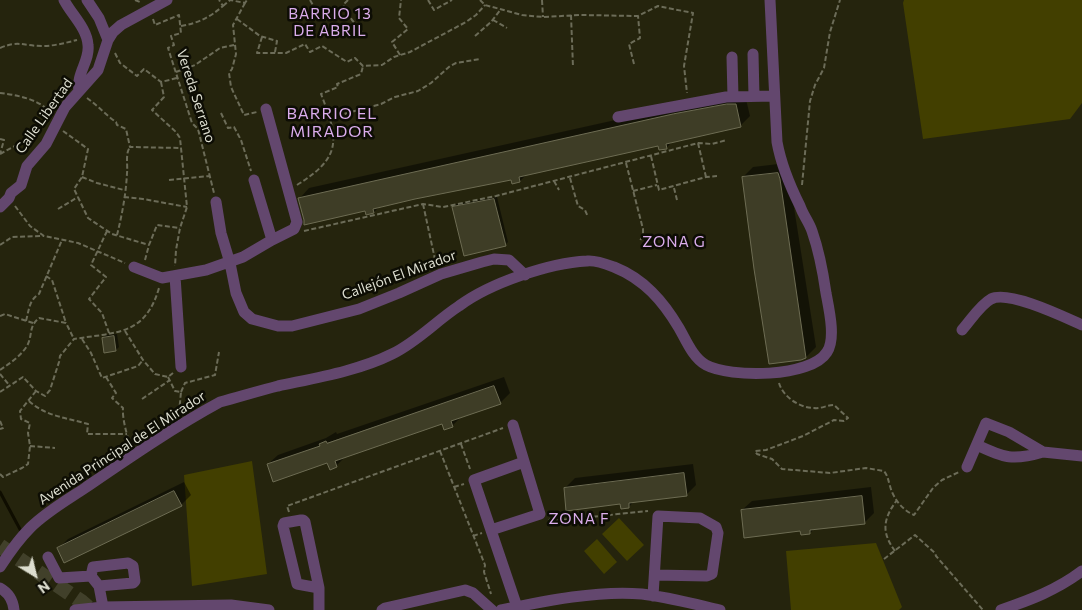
<!DOCTYPE html>
<html>
<head>
<meta charset="utf-8">
<style>
	body { margin:0 }
	#map { position:relative; width:1082px; height:610px; overflow:hidden; background:#25240d; font-family:Commissioner,sans-serif }
	canvas { display:block }
	.north { position:absolute; left:10px; top:550px; width:50px; height:50px; -webkit-text-stroke:4px #0d0d04; paint-order:stroke; rotate:144deg; font-size:14px; font-weight:700; line-height:20px; text-align:center; color:#ddded0 }
	.north::after { content:''; display:block; margin:auto; width:18px; height:22px; background:#ddded0; clip-path:polygon(50% 0,100% 100%,50% 72%,0 100%) }
</style>
</head>
<body>
<div id="map">
<canvas width="1082" height="610"></canvas>
<div class="north">N</div>
</div>
<script>
const ctx = document.querySelector('canvas').getContext('2d');
ctx.lineJoin = 'round';
function paint(path, color) { ctx.fillStyle = color; ctx.fill(path, 'evenodd'); }
function stroke(path, color, width, dash) { ctx.strokeStyle = color; ctx.lineWidth = width; ctx.lineCap = dash ? 'butt' : 'round'; ctx.setLineDash(dash || []); ctx.stroke(path); }
function write(font, color, halo, rows, align = 'center') {
  ctx.font = font + ' Commissioner,sans-serif'; ctx.lineWidth = 5; ctx.setLineDash([]); ctx.textBaseline = 'middle'; ctx.strokeStyle = halo; ctx.fillStyle = color; for (const [text, x, y, turn = 0] of rows) {
    ctx.save(); ctx.translate(x, y); ctx.rotate((+turn || 0) * Math.PI / 180); ctx.textAlign = isNaN(turn) ? turn : align; if (halo) ctx.strokeText(text, 0, 0); ctx.fillText(text, 0, 0); ctx.restore();
  }
}
paint(new Path2D(`
	M904,0H1082V103L1070,119L923,139L903,3Z
	M252,461L267,574L192,586L184,475Z
	M619,518L644,545L627,561L602,534Z
	M597,539L617,562L604,574L584,551Z
	M876,543L902,607L899,610H791L786,551Z`), '#423f00');
paint(new Path2D(`
	M745,95L750,116L740,126L673,141L667,147L659,145L526,175L520,181L513,182L512,178L380,206L374,212L300,198L309,188L683,105Z
	M787,163L816,347L806,357L743,177L753,167Z
	M497,197L508,242L505,245L453,207L456,204Z
	M117,334L119,347L116,350L103,338L106,335Z
	M504,377L510,393L500,403L462,416L452,426L443,422L347,455L336,466L328,462L268,464L278,455L326,438L336,432L337,434Z
	M693,464L696,485L686,495L634,501L629,507L622,503L565,488L575,478Z
	M184,482L191,495L181,505L59,548L68,539Z
	M871,487L874,513L864,523L815,528L810,533L742,510L752,501Z`), '#0007');
stroke(new Path2D(`
	M0,492L22,533`), '#0f0d00', 3);
const building = new Path2D(`
	M727,104H736L741,127L666,144L667,149L659,150L658,146L519,177L520,182L512,184L511,180L415,199L373,209L374,213L366,215L365,211L304,225V220L298,198L673,114Z
	M778,173L780,179L806,358L801,360L769,364L754,269L742,177Z
	M494,199L506,246L464,256L452,207Z
	M114,336L116,351L104,353L102,338Z
	M494,386L501,404L451,421L453,427L444,430L442,424L335,461L337,467L330,470L327,463L273,482L267,464L320,446L319,444L326,441L327,443Z
	M684,473L687,496L629,503V508L621,509L620,504L566,511L564,488Z
	M174,491L182,506L64,563L57,548Z
	M862,496L865,524L810,530V534L801,535L800,531L744,538L741,510Z`);
paint(building, '#3e3d26');
stroke(building, '#6d6c53', 1);
stroke(new Path2D(`
	M0,546L82,602L91,610`), '#41402a', 15, [15, 8]);
stroke(new Path2D(`
	M135,0L140,2
	M310,0L318,14
	M348,0L343,5L352,20L362,32
	M428,0L434,10L452,0
	M480,0L485,5L522,15L543,17L580,15L638,16L658,6L693,13L684,66L687,93
	M542,0L543,17
	M245,3L233,25L236,54L232,69L229,73L231,87L244,115L257,112
	M223,6L230,0L245,3L247,0
	M571,15L573,67
	M153,19L155,25L179,15L181,33L171,36L174,45L168,48L192,123L198,129L214,193
	M237,19L260,36L277,41L275,52
	M493,20L507,28
	M181,26C198,23 209,18 223,6L219,0
	M475,36L491,22L501,9
	M262,37L257,53H286L305,44L310,52L322,46L347,62L355,58L363,66L382,65L394,57L410,52L466,22L476,15L485,5
	M0,48C19,40 23,46 42,46C54,46 65,43 77,40
	M115,53L120,63L137,76L144,69L161,82L177,78
	M400,55L392,42L408,29L399,18L401,0
	M634,64L629,44L640,38L638,16
	M176,72L195,65L220,48L234,45
	M161,82L164,97L152,110L176,132L180,138L181,148L187,207L180,228L176,250L175,266
	M0,93C16,95 41,99 51,114
	M87,98C97,105 107,116 116,122L117,125L126,129L130,147L181,148
	M221,113L228,128L234,127L241,140L251,171
	M331,120L347,113L381,104L395,97L418,91L431,83L450,66L456,63L480,59
	M63,131L88,149L82,177L74,189L88,218L112,234L149,245
	M0,139L4,140L0,154
	M698,143L706,177
	M0,154L24,141L43,124
	M651,156L659,190L706,177L717,176
	M626,163L643,229V236L639,242
	M82,177L97,183L124,190
	M570,178L578,206L585,210L588,217
	M169,180L209,176
	M554,181L559,190
	M297,185C342,157 339,140 321,94L338,87L337,84L361,74L363,66
	M802,185L810,101L815,85L824,68L830,32L840,0
	M674,188L677,200
	M633,191L657,185
	M124,197L143,199L187,207
	M423,204L436,264
	M15,206L30,226L44,236L78,243L125,263
	M58,209L78,197
	M107,231L91,265L106,277L89,299L102,313L109,333
	M304,231L423,204L443,207L496,196L698,143L712,144L727,140
	M117,235C122,215 126,194 127,173C128,165 125,154 130,147
	M0,245L12,237L44,236
	M145,260L149,245L157,225L180,228
	M46,276L52,280L66,323
	M0,316L5,314L33,323
	M26,321C29,310 29,300 39,294L62,240
	M125,331L143,360L155,374L168,377L173,373
	M82,339L91,353L102,378L138,366L143,360
	M0,370C10,363 20,357 27,346C33,335 28,327 39,318L66,323L74,339
	M0,374L10,386
	M106,377L116,393L112,398L123,408C122,418 127,435 130,445
	M168,377L175,391L181,392L179,413
	M779,383C783,397 800,408 814,408C821,409 827,405 834,405L848,418L844,421L834,420L803,436L766,450L755,451L757,454L772,459L782,469L830,473L866,468L884,471C888,476 888,480 890,486C893,498 902,510 914,515L933,488L942,480L959,472
	M0,392L23,377L36,391L45,396L50,390L59,362L60,356L74,339C116,332 145,336 159,288
	M181,392L185,383L215,375L219,352
	M142,399L170,380
	M29,401C45,416 67,418 88,424L87,434H127
	M0,421L3,428L0,429
	M461,444L470,469
	M30,446L55,448
	M440,451L485,565L484,572L491,594
	M0,474L3,477L22,468L28,464L30,446L28,433L30,423L21,419L20,411L36,391
	M454,487L464,484
	M289,512L287,506L503,428
	M549,519L551,521L648,511
	M473,536L482,533
	M895,551C881,532 883,519 897,500
	M884,559L915,535L935,553L936,556L983,610`), '#6c6c58', 2, [5, 2.5]);
stroke(new Path2D(`
	M64,0C71,14 87,28 88,45C90,61 76,73 79,91
	M87,0L99,18L108,40
	M753,54L754,96
	M732,57L733,97
	M618,117L726,97L774,96
	M254,180L272,240
	M216,202L221,233L230,263L236,293L244,312L252,319L278,326H292L359,309L399,293L441,274L482,262L494,259L509,260L525,275
	M0,207L9,198L11,193L21,185L27,166L46,144L65,107L98,70L108,40L113,32L121,25L167,0
	M134,267L162,278L206,270L243,257L272,240L294,229L297,222L266,109
	M175,276L181,367
	M962,330C971,320 980,305 991,299C1009,290 1064,317 1082,325
	M977,445C1004,458 1013,461 1043,452
	M967,467L986,423L1009,432L1043,452L1082,456
	M491,530L540,514L513,425
	M48,557L59,578L91,576
	M0,567C9,553 18,540 30,528C46,512 67,500 85,488C129,458 174,427 220,402C239,397 258,391 278,386C315,378 358,371 392,354C417,342 436,321 459,306C490,283 549,263 587,261C596,260 606,264 614,267C644,279 663,301 679,328C686,340 693,358 706,365C730,378 811,378 827,352C836,339 829,309 826,293C823,272 819,251 812,231C809,222 803,215 800,206C790,186 781,164 777,142L770,0
	M99,586L133,583L135,581L133,566L128,563L93,567L91,576L99,586L103,607
	M0,588C9,593 13,600 14,610
	M653,596L658,516L700,518L716,527L718,533L712,574L707,576L655,575
	M517,607L474,480L524,462
	M75,610L103,607L231,605L269,610
	M319,610V588L305,522L303,520H301L284,523L283,526L297,584L319,588
	M382,610L385,608L465,590L473,593L492,610
	M501,610C545,601 598,590 642,594C668,597 694,604 720,610
	M1001,610C1030,600 1057,590 1082,571`), '#63476e', 11);
write('14px', '#ddded0', '#0d0d04', [
	["Vereda Serrano",196,96,72],
	["Calle Libertad",44,116,-55],
	["Callejón El Mirador",399,275,-20],
	["Avenida Principal de El Mirador",122,448,-33]
]);
ctx.letterSpacing = '1px';
write('15px', '#dbaded', '#0d0d04', [
	["BARRIO 13",330,14],
	["DE ABRIL",330,31],
	["ZONA G",674,242],
	["ZONA F",579,519]
]);
ctx.letterSpacing = '0px';
ctx.letterSpacing = '1px';
write('16px', '#dbaded', '#0d0d04', [
	["BARRIO EL",332,114],
	["MIRADOR",332,132]
]);
ctx.letterSpacing = '0px';
</script>
</body>
</html>
